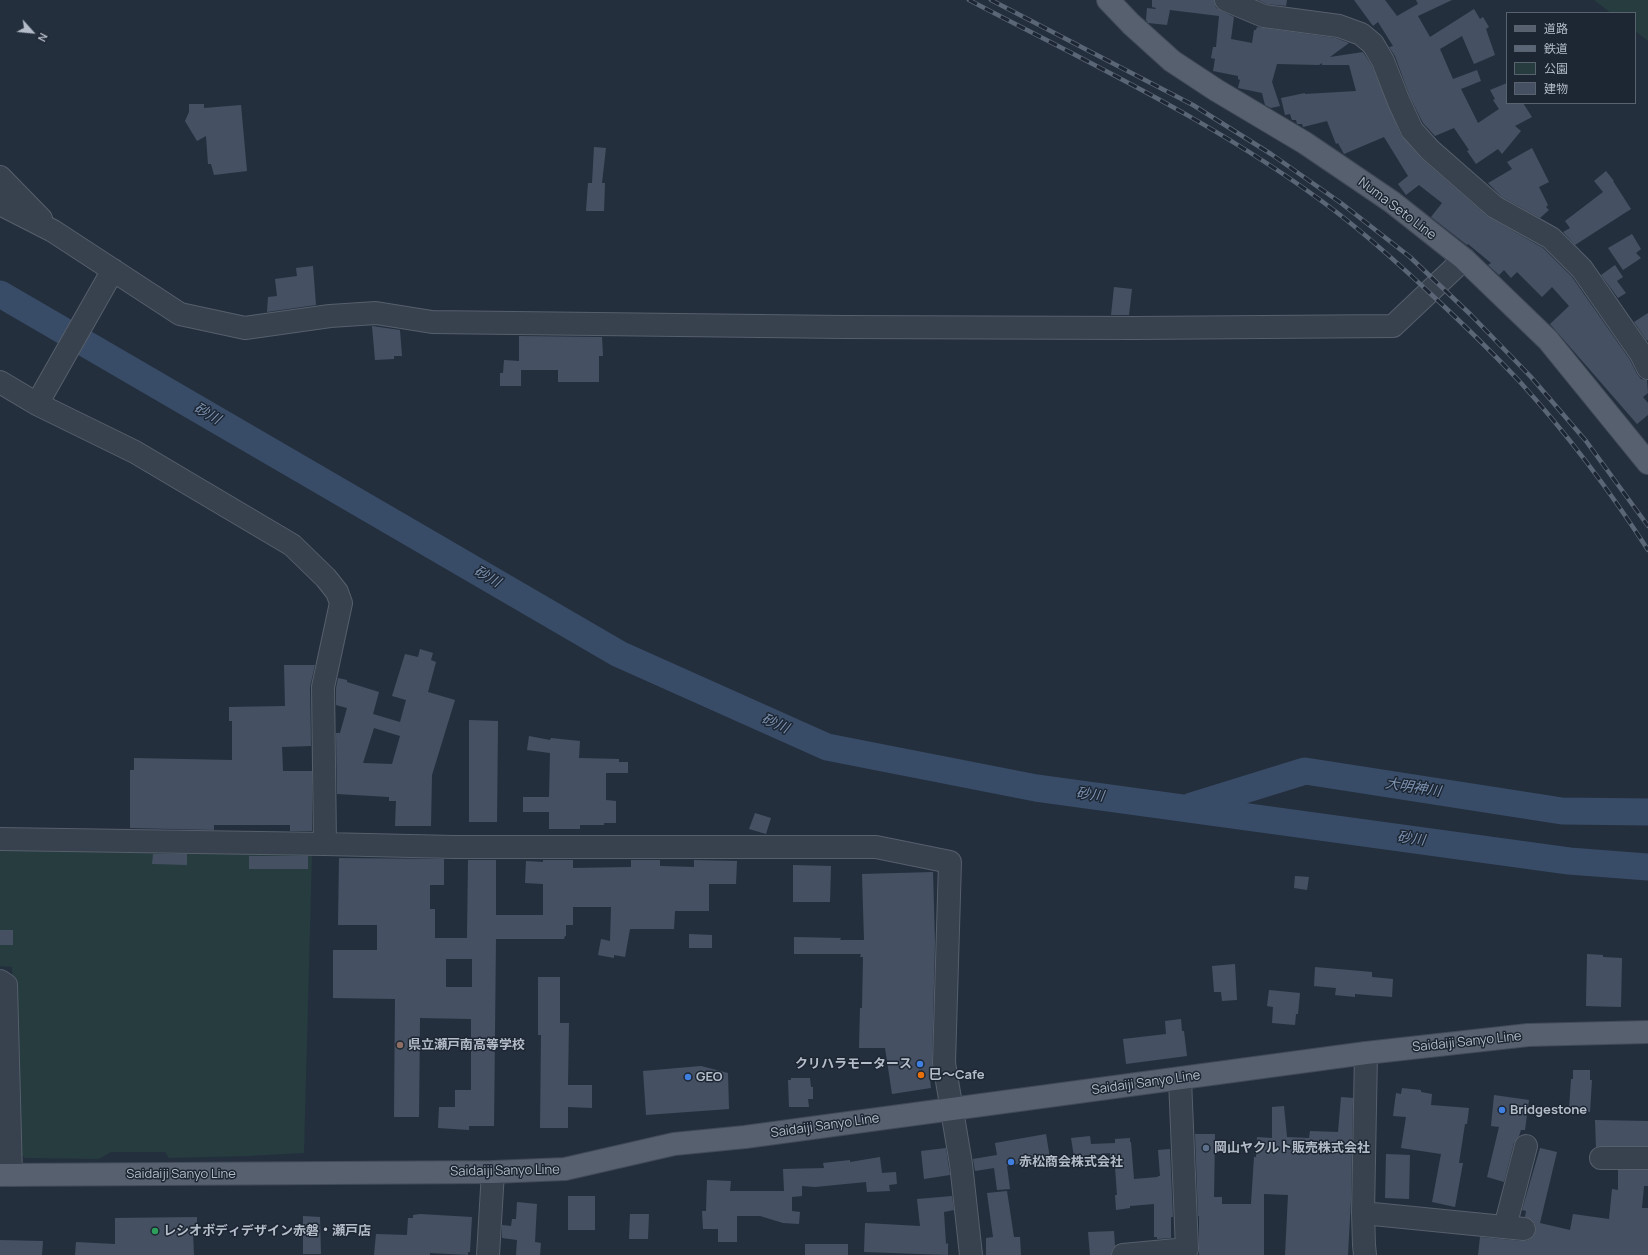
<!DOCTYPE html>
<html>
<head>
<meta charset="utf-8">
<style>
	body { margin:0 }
	#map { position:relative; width:1648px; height:1255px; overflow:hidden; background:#242f3e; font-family:Manrope,"Noto Sans JP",sans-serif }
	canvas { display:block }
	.legend { position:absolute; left:1506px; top:12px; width:130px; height:92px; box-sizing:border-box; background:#1d2633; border:1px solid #59626f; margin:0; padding:5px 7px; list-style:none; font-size:12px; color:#b4bcc9 }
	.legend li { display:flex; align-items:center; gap:8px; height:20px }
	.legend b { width:20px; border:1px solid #59626f }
	.north { position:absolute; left:12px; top:12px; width:40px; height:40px; -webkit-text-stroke:3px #1d2633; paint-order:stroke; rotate:117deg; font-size:11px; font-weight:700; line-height:16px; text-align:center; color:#b4bcc9 }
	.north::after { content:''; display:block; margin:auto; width:14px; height:18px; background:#b4bcc9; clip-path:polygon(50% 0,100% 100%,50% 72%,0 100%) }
</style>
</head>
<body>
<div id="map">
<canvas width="1648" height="1255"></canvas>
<ul class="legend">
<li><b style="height:5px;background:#56606e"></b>道路</li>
<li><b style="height:5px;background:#5a6575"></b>鉄道</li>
<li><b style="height:11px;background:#263c3f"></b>公園</li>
<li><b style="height:11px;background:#455162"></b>建物</li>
</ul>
<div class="north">N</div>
</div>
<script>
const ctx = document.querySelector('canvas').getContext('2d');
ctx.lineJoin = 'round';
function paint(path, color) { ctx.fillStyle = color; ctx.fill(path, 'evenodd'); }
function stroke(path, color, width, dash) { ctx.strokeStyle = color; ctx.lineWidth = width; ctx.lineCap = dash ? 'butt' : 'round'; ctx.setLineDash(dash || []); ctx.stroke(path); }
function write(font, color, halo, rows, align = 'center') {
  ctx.font = font + ' Manrope,"Noto Sans JP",sans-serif'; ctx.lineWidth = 3; ctx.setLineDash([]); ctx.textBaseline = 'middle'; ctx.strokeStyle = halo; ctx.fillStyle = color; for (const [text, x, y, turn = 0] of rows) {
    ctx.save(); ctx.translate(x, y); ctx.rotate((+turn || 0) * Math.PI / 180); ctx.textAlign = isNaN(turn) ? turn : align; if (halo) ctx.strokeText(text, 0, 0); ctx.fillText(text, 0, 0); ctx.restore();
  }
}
paint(new Path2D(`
	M1594,0H1648V41L1635,31V13H1611Z
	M0,845L312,854L304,1153L248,1156L169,1158L165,1152H111L99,1159L25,1158L17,1150L12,967L0,966Z`), '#263c3f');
stroke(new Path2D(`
	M0,294L619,654L827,747L1036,788L1569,861L1648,867
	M1192,806L1305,771L1562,811L1648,812`), '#394c67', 27);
paint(new Path2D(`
	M1152,0H1214L1216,8L1234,17L1231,39L1252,43L1254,30H1256L1257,27L1336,38L1349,43L1330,57L1363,52L1372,66L1401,135L1421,158L1487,216L1543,248L1572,277L1630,360L1637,374L1641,379L1647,380L1648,393L1643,397L1648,403V415L1637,424L1550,324L1569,306L1552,287L1542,297L1517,272L1511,278L1504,270L1499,275L1488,265L1491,263L1468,244L1467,245L1431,217L1442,203L1419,185L1406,195L1398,184L1408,176L1384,137L1344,154L1338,143L1336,144L1327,121L1303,127L1302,124H1297L1296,120H1292L1290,114L1285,115L1281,98L1305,93V94L1356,91L1349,65H1322V63L1319,65L1277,64L1272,82L1280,106L1271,108L1265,105L1262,93L1238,88L1240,80L1238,79V76L1213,71L1215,59L1211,58L1213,47H1216L1219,16L1170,10L1167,25L1148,23L1146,20L1147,8L1155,9L1156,8L1152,7Z
	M1258,0H1287L1286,6L1267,4Z
	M1354,0H1385L1397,16L1418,4L1416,0H1452L1418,16L1430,37L1474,9L1480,19L1483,17L1489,27L1486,29L1495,55L1474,64L1462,36L1440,49L1453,79L1477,70L1481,81L1461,89L1478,123L1499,109L1493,100L1495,99L1490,90L1507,83V103H1523L1532,117L1515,126L1521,131L1502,154L1498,149L1476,164L1467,151L1469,150L1454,128L1435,136L1423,123L1410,97L1395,56L1389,47L1393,46L1378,22L1373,26Z
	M189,104H204V108L241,105L247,171L214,175L211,164H208L206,136L197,141L185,121L189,112Z
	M594,147L606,148L602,183H605L604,211H586L588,183H592Z
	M1532,148L1549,182L1539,187L1548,205L1546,207L1549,210L1540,218L1502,197L1488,183L1512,169L1507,162Z
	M1606,171L1614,181H1613L1631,209L1575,245L1563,232L1570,228L1565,221L1603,192L1594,181Z
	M1632,234L1641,249L1636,253L1641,258L1623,270L1608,248Z
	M1615,265L1623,277L1617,281L1626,293L1618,298L1601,275Z
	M313,266L316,305L267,312L268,297L277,296L275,279L297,276L296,268Z
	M1114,287L1132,289L1129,315H1111Z
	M1648,313V340L1647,341L1634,322Z
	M372,326L400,330L402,356H394V359L375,360Z
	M519,336L602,337L603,356H599V382H558V370H521V386H500V373H503L504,360L519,361Z
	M420,649L433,653L431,660L436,662L428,692L455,700L432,775L431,826H395L396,801H389V797L337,794L336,733H340L347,708L336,705V688L338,678L347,680V682L379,692L373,714L400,722L406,700L392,696L405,654L418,657ZM374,728L400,736L392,764L363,763Z
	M284,665H315L310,687L311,746L282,747L283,771H312V831H290V825H214V830L130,828V770H134V758L232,760V721H229V707L285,706Z
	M469,720L498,721L497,822H469Z
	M529,736L550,740L551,738L580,741L579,758L619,759V762H628V773H606V800L616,801V823H604V825H580V829H549V812H523V797H549L550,753L527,750Z
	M755,813L771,818L766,834L749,829Z
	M153,854H187V865L152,864Z
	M249,856H308V869H249Z
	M339,858L444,859V885H430V909H435V938H467L468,860H496V915H543V884L525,883L526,861L543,862V860H573V868L631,867V860H660V866L694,867V860L737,861L736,884H709V911H675L674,929H630L625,957L614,955V958L598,955L601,939L610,941L611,907H573V925H566V936H565L564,939H496L494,1126H469V1130L438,1128L439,1107H455V1090H471V1019L420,1018L419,1117H394L395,999L333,998V950H377V925H338ZM446,959H472V987H446Z
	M793,865L831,866L830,902H793Z
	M933,872L935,942L932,1063L934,1080H930L931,1088L892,1094L885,1048H859L860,1008H862L863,957H860L861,954H794V937L841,938L840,940H864L862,874Z
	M1295,876L1309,877L1307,890L1294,888Z
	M0,930H13V945H0Z
	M689,934L712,935V948H689Z
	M1587,954L1603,955V957L1622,958L1621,1007L1586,1006Z
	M1235,964L1237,1000L1222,1001L1221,992H1214L1212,966Z
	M1315,967L1372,972V977L1393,979L1392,997L1355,994V997L1335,995L1336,988L1314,986Z
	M538,977H560V1023H569L568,1085H592V1108L568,1107V1128H540L541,1035H538Z
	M1269,990L1300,993L1298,1014H1296L1295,1025L1272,1023L1273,1007L1267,1006Z
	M1181,1019L1182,1031H1184L1187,1056L1126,1064L1123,1039L1166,1034L1165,1021Z
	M701,1066L728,1073L729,1109L646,1115L643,1071Z
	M1573,1070H1590V1080H1592L1590,1112L1572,1111V1110H1569L1571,1079H1573Z
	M791,1078H810L811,1087H813V1099H808L809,1107H789L788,1080H791Z
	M1402,1088L1421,1090V1092L1432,1094L1431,1105L1469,1108L1467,1124H1465L1459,1163H1463L1455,1207L1432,1202L1441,1154L1401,1148L1406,1117L1393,1116L1396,1093L1401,1094Z
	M1494,1095L1529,1100L1525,1130H1521L1519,1136L1514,1143L1504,1182L1487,1177L1499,1127L1491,1126Z
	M1341,1097L1353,1098L1351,1199L1348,1255H1285L1288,1195L1264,1194V1255H1199V1216H1198L1195,1134H1215L1214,1197H1222V1204H1251L1254,1157H1256L1257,1137L1272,1138V1107L1284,1106L1287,1137L1309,1138L1310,1131L1338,1132Z
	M1595,1120L1648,1121V1146L1596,1147Z
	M1046,1134L1050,1158L1007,1166L1010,1189L997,1190L994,1168L975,1171L973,1159L997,1155L995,1143Z
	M1090,1136L1091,1144L1115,1143V1139L1130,1138V1142H1131L1134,1179L1158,1177V1176H1160L1158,1150L1170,1149L1173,1217H1171V1238L1157,1239V1237H1154V1204L1130,1206V1208L1116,1210L1115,1195H1117L1115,1167H1111L1110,1153L1074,1157L1071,1138Z
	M946,1148L950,1175L924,1179L921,1151Z
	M1540,1148L1557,1152L1540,1223L1570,1230L1573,1214L1609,1219L1612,1189L1618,1190V1170H1648V1186H1644L1642,1208H1648V1255H1478L1480,1237L1523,1241L1529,1240L1534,1236L1536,1230L1535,1224L1531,1219L1525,1217L1526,1211L1522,1210Z
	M1386,1154L1410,1155L1409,1199L1385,1198Z
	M880,1157L882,1173L896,1172L897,1184L889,1185L890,1191L867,1192L866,1182L815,1187L802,1186V1196L792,1197V1211L800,1212L799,1224L783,1223L760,1216H737V1242H718V1229H703L702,1211H706L707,1180L731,1181L730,1191H784L783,1169L824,1168L823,1163L850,1160V1162Z
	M1007,1191L1014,1237H1020L1021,1255H986V1238L993,1237L987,1193Z
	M568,1196H595V1230H568Z
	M952,1196L954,1210L944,1212L946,1244L948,1243V1255L864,1252L865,1223L920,1226L917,1199Z
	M517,1202L537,1204L535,1242L541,1243L540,1255H516L517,1240L502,1238V1225L511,1226L512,1219H516Z
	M420,1214L472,1217L470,1252H468V1255L430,1253V1255H374L376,1234L407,1235L408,1218H413V1215Z
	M630,1214H649L648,1239H629Z
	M303,1216L320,1217L321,1254H303Z
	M197,1217V1233H193L194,1255H75L76,1242L115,1244V1218Z
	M1114,1231L1115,1246L1112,1250L1111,1255H1090L1088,1232Z
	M0,1240L43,1241L42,1255H0Z
	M805,1244H848V1255H805Z`), '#455162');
const minor = new Path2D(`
	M1226,0L1264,16L1339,26L1361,34L1373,44L1383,61L1399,102L1412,130L1430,150L1495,207L1551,238L1582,269L1641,354L1648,368
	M0,177L41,219
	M0,204L53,231L180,314L245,328L330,316L376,313L432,322L843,327L1135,328L1393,326L1464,259
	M0,382L37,404L135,452L292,545L326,578L337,592L341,603L323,687L325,844
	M37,404L113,270
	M0,839L325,844L454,847H876L950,862L944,1063L961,1164L971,1255
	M0,981L6,985L11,1175
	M1601,1158H1648
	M1363,1213L1524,1229
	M1505,1227L1526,1146
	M488,1255L493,1172
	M1123,1255L1187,1249L1180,1079
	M1365,1255L1364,1245L1363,1213L1366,1053`);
const major = new Path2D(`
	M1108,0L1131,24L1172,61L1216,90L1305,143L1392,202L1464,259L1548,340L1648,463
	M0,1175L493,1172L565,1169L674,1144L745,1137L1366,1053L1528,1035L1648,1032`);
stroke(minor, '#565f6c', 24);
stroke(major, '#414a57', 24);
stroke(minor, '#38414e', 22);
stroke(major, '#56606e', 22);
const rail = new Path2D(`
	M969,0C1093,65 1223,126 1335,211C1369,237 1401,266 1433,296C1463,324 1493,353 1521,383C1568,435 1610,491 1648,550
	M991,0L1193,105L1271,154L1341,203L1410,257L1471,315L1531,377L1586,441L1648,526`);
stroke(rail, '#5a6575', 4.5);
stroke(rail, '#1d2633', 3, [9]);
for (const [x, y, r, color] of [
	[400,1045,4,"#8d6e63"],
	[920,1064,4,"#3f7fe0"],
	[921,1075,4,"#e8710a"],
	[688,1077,4,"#3f7fe0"],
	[1502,1110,4,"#3f7fe0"],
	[1206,1148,4,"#5c6f8a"],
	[1011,1162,4,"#3f7fe0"],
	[155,1231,4,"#2e9e5b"]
]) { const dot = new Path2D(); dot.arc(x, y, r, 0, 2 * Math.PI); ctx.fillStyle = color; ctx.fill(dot); stroke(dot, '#1d2633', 1.5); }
write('13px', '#b4bcc9', '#1d2633', [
	["Numa Seto Line",1397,209,37],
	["Saidaiji Sanyo Line",1467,1042,-6],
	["Saidaiji Sanyo Line",1146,1083,-8],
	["Saidaiji Sanyo Line",825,1126,-8],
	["Saidaiji Sanyo Line",505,1171,-1],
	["Saidaiji Sanyo Line",181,1174]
]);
write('bold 13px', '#b4bcc9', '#1d2633', [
	["県立瀬戸南高等学校",408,1045],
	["クリハラモータース",912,1064,"right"],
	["巳～Cafe",929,1075],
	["GEO",696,1077],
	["Bridgestone",1510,1110],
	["岡山ヤクルト販売株式会社",1214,1148],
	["赤松商会株式会社",1019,1162],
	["レシオボディデザイン赤磐・瀬戸店",163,1231]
], 'left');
write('italic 14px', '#7c92b1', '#1d2633', [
	["砂川",207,414,30],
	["砂川",487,577,30],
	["砂川",775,724,24],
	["大明神川",1413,788,9],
	["砂川",1090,795,8],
	["砂川",1411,839,8]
]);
</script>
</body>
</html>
